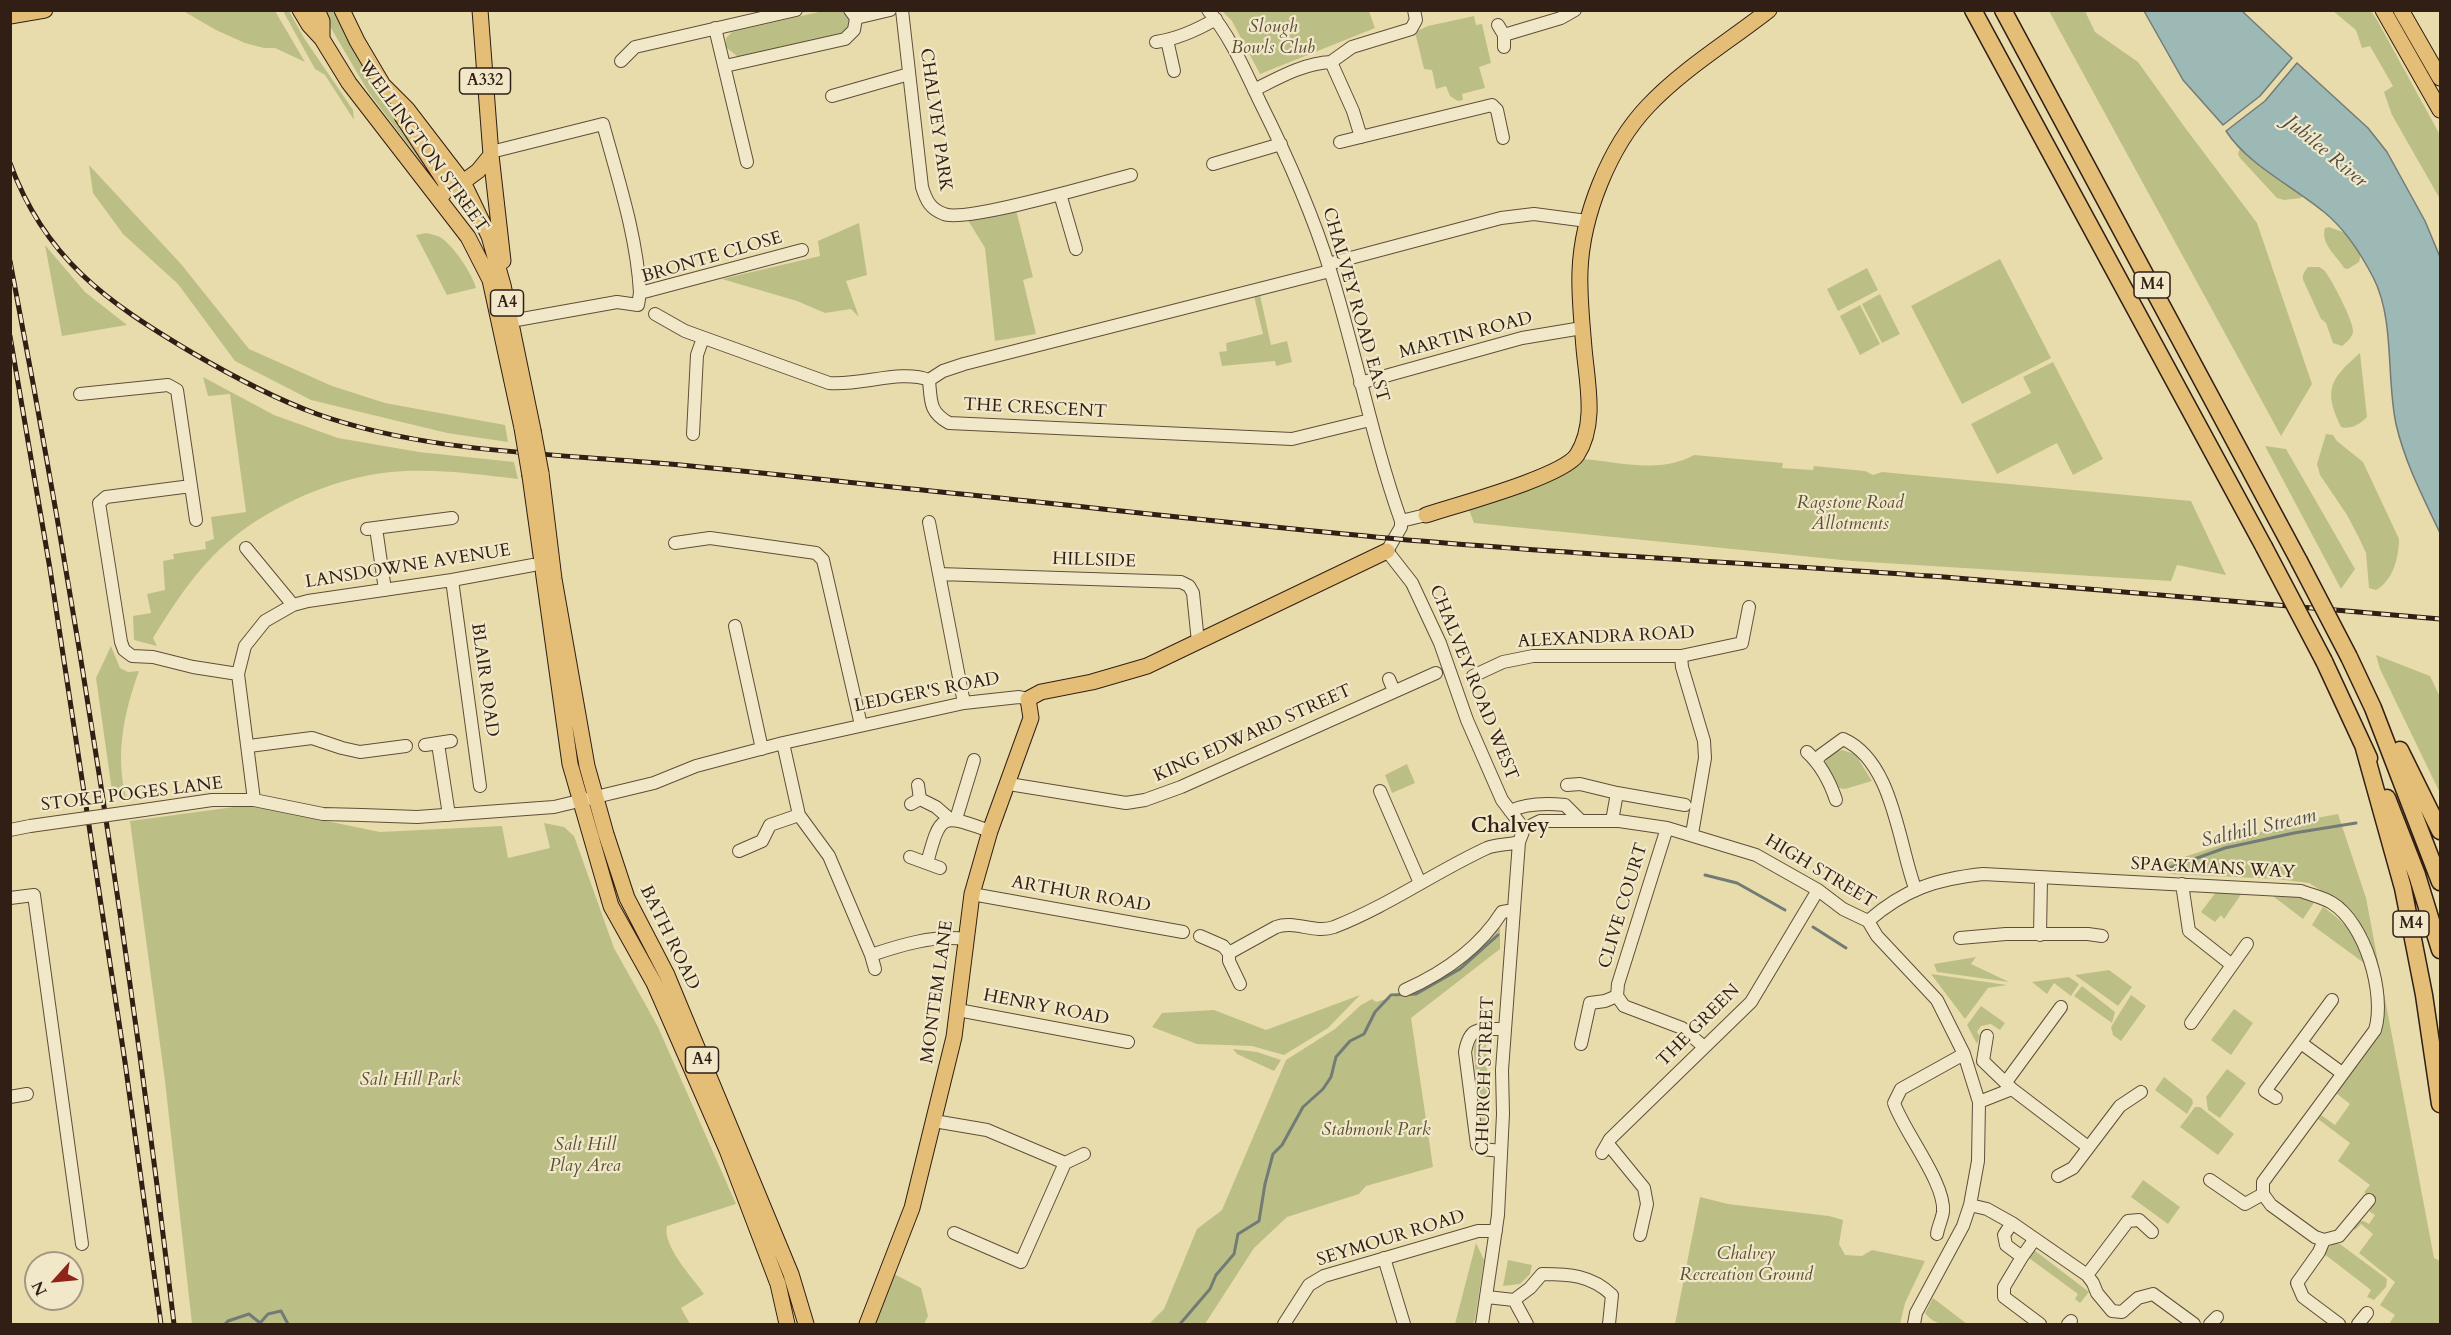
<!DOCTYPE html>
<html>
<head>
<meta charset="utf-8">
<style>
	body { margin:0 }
	#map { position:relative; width:2451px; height:1335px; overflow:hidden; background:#e9dcac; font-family:Cardo,serif }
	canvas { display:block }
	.frame { position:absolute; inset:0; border:12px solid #311e14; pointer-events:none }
	.north { position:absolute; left:24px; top:1251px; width:60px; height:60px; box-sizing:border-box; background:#f1e8c9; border:2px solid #a49781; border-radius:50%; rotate:243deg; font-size:16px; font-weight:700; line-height:24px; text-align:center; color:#311e14 }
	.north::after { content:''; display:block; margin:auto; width:21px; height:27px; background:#8f2418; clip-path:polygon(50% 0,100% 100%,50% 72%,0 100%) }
</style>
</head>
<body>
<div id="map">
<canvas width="2451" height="1335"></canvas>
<div class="frame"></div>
<div class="north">N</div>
</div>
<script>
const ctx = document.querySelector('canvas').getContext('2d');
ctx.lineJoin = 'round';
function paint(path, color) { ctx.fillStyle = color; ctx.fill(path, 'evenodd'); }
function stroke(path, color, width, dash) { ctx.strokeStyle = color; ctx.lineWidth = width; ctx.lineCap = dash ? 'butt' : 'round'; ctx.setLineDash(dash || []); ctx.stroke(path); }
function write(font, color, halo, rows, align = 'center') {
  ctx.font = font + ' Cardo,serif'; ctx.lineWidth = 4.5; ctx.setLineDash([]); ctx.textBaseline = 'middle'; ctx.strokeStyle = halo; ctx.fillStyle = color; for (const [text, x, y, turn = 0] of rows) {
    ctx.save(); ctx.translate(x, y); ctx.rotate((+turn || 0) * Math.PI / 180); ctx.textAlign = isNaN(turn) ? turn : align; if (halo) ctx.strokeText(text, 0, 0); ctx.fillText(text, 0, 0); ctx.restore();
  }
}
paint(new Path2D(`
	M197,11H275L305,62L275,48H264L245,43L216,30L185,12Z
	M283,11H289L304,38L353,110L354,120L325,75L315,69Z
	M321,11H337L386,98L430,164L425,167L369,93Z
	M823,11L844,12L849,20V27L842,33L739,58L726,47V38L732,32Z
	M1222,11H1369L1375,28L1260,74L1232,21Z
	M2049,11H2085L2095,32L2138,62L2186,129L2257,223L2312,384L2281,436Z
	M2333,11H2371L2377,20L2440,135V199L2392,115L2384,92L2393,86L2370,46L2362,48L2356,30Z
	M1474,16L1476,25L1482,24L1491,63L1479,67L1485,88L1462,94L1463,100L1458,101L1450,96L1446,86L1436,89L1432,70L1424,69L1415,32L1428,26Z
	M2240,148L2303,195L2301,198L2284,200L2277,198L2240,158L2238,154Z
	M89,165L181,264L249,349L332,386L385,403L505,425L508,442L447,433L311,400L235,361L178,284L123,234L93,193Z
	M1016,210L1033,277L1023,280L1036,334L995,341L985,248L966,217Z
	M859,223L867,275L846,281L859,317L851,309L825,313L797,301L722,279L820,256L818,241Z
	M2329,227L2346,233L2361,254L2359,262L2348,269L2344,268C2337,256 2320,244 2325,228Z
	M426,233C431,234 436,235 440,237C453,245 472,273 476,288L447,295L416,235Z
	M45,245L85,292L127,325L62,336Z
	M2000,259L2051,358L1962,404L1911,306Z
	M2308,267H2319L2324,270C2331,278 2353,320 2353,331C2353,337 2347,342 2342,346L2333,343L2326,323L2321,319L2304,282C2301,276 2304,272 2308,267Z
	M1867,268L1878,290L1838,311L1827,289Z
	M1880,294L1900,334L1882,343L1862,304Z
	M1260,295L1271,345L1287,341L1292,362L1276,366L1275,361L1222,366L1219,352L1227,351L1226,343L1263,334L1254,296Z
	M1860,305L1880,344L1860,355L1840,316Z
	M2360,353L2367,417C2361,424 2349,430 2341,427C2323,390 2330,379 2360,353Z
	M2053,362L2103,459L2073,475L2057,443L1997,474L1971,424L2031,393L2023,377Z
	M203,377L274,415L338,438L419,452L514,462L518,479C477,474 432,468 391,472C329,478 255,512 212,557C189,581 170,610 153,638L157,646L134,640L133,616L151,613L147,594L165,590L163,561L174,559L173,554L206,549L205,542L214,539L211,517L246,512L230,394L208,396Z
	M2326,434L2333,435L2337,441L2363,462L2399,539C2399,557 2393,581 2376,590L2369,588L2366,553L2359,538L2347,515L2320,475L2317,464Z
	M2265,446L2286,449L2355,569L2341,589Z
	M1694,455L1783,463L1782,468L1813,470L1814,466L1865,471L1873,475L1882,472L2191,501L2226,575L2177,565L2171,581L1852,561L1474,523L1469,510L1559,477L1571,470L1583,459C1620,462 1660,474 1694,455Z
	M111,646L120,668L128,672L139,671C124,712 115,755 126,797L113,798L96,678Z
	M2376,655L2430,676L2440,697V793L2380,669Z
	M1842,750L1855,754L1872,781L1845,789L1839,788L1825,764C1827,754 1834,753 1842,750Z
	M1407,764L1415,783L1392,793L1385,775Z
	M249,805L380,832L502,826L508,858L550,848L544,823L564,827L574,836L614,948L658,1027L736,1204L667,1226C662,1246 693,1278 704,1294L681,1308L690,1324H192L165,1081L130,821Z
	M2338,814L2366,898L2434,1258L2440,1261V1324H2389L2395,1315L2380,1305L2395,1282L2359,1253L2373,1234L2361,1224L2355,1230L2353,1228L2359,1221H2364L2369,1224L2375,1215L2370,1212L2369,1207L2374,1201L2364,1192L2370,1185L2338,1161L2350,1143L2318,1119L2321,1115L2335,1125L2350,1104L2336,1093L2331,1100L2328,1098L2383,1025L2379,985L2368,936L2344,905L2309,883L2277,879L2170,874L2163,864L2284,824Z
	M2216,892L2242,893L2224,919L2221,915L2215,922L2201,912Z
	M2269,893L2292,894L2315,901L2303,919Z
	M2323,907C2344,921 2359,938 2364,963L2312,925Z
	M1500,928V949L1411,1018L1433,1167L1366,1186L1359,1194L1287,1217L1254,1248L1205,1324H1149L1164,1309L1197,1229L1222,1210L1286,1060L1335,1029L1361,1005L1372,999L1376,1002L1423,988Z
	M1976,957L1971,964L2009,982L1937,972L1934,964Z
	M2109,970L2132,987L2118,1006L2075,975Z
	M1931,974L2007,985L1988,988L1965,1019Z
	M2069,977L2079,984L2071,996L2054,983L2047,994L2032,982Z
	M2082,986L2115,1012L2112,1023L2074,996Z
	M1360,995L1328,1028L1284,1055L1252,1046L1197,1044L1152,1027L1162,1013L1214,1010L1266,1030Z
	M2131,995L2146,1006L2121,1041L2113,1035L2111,1027Z
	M1981,1006L2005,1023L2000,1030L1991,1024L1981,1026L1977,1032L1980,1036L1977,1044L1967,1025Z
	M2234,1009L2253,1023L2231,1055L2211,1040Z
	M1485,1035C1488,1054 1486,1078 1488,1099L1485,1100L1486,1130L1481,1135L1473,1041L1474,1036Z
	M1233,1049L1257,1052L1281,1060L1274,1071L1237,1054Z
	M2227,1069L2246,1083L2220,1118L2208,1110L2206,1097Z
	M2164,1077L2192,1099L2193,1103L2187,1114L2155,1090Z
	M2195,1107H2200L2234,1134L2218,1155L2180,1127Z
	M2143,1180L2180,1207L2168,1224L2131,1197Z
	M1700,1197L1728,1204L1829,1216L1843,1220L1839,1244L1845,1255L1862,1256L1872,1250L1925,1261L1905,1303L1900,1324H1675Z
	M1476,1243L1484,1260L1475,1319L1473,1324H1455Z
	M2333,1243L2340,1244L2387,1279L2386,1287L2374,1300L2367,1297L2371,1290L2323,1253Z
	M2034,1250L2089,1292L2080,1303L2075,1299L2078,1294L2029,1258L2028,1255Z
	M1508,1260L1532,1265L1530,1274L1520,1284L1503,1286Z
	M894,1274L921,1288L928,1316L924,1324H874Z
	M1933,1298L1967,1324C1952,1326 1935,1327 1925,1313Z`), '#bcbf85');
const water = new Path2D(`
	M2144,11H2242L2292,58L2260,96L2223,125L2183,80Z
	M2297,63L2368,128L2387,152L2425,221L2440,257V533C2423,497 2405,463 2396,424C2386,377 2395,319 2373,277C2361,254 2344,228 2324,212C2293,186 2248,165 2226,131L2265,101Z`);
paint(water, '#9db9b6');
stroke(water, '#727b75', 1.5);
stroke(new Path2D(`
	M2169,868L2225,848L2294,833L2356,823
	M1705,875L1737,883L1785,910
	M1813,927L1846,948
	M225,1324L228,1321L249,1314L260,1323L268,1314L281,1311L288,1324
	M1180,1324L1210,1289L1216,1275L1234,1254L1238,1234L1259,1221L1265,1184L1273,1154L1282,1145L1303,1107L1323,1089L1331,1077L1336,1057L1350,1041L1364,1034L1375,1012L1391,995L1416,994L1460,969L1498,935`), '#727b75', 3);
const minor = new Path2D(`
	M902,10L922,187C926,200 930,209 944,214C965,223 1101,183 1131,175
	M1208,10C1231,37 1245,71 1260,102C1287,156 1312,212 1330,270C1356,353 1372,439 1401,521V527L1387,551L1412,583L1440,643L1467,720L1502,800L1524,829
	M856,18L890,10
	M1498,25L1504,35V47
	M715,28L747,162
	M1504,35L1561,18L1575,10
	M1167,40L1174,71
	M1156,42C1177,39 1197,30 1216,19
	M621,61L635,47L796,10
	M1331,62L1352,47L1411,29L1416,20L1414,10
	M725,66L845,39L854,30L856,18L850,10
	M1254,90C1278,78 1304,63 1331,62L1353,111L1361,137
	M832,96L909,74
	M1340,142L1492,105L1497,110L1503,138
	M491,152L603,124C618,179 637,236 640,293
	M1213,164L1281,144
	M1060,194L1076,249
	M1328,264L1501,218L1534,214L1587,221
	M655,314L685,331L829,383C861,386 901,369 929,380
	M511,321L617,302L638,305L640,293L802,250
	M929,380C931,401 929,412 949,423L1292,439L1370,420
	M929,380L943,371L964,364L1330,271
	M1360,383L1522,338L1582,328
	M80,394L168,385L177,390L196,520
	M693,434L697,355L703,338
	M191,486L106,497L99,503L121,642L124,650L132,656L153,657L193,667L238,674
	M1401,521L1426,515
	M929,522L964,703
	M376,528L385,590
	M367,529L452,518
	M675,543L710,538L816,553L823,560L861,725
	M246,548L293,605
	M939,574L1181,582L1189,586L1193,593L1198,642
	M452,580L480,786
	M735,626L762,749
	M1681,656L1682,667L1704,741L1705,758L1692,834
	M1473,676L1503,662L1533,656H1681L1742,643L1749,607
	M1389,679L1394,691
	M783,743L799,815L829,856L871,955C901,945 933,935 965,939
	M438,744L449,815
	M425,745L451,741
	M249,746L312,738L342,748L360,752L406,746
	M1807,752C1820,764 1830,782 1836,800
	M1816,761L1821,755L1843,739C1893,761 1898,842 1915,888
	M1009,784L1126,803L1145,800L1181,787L1436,673
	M1567,785L1580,784L1617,793L1685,805
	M1380,791L1420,883
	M920,799L936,807L951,820
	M254,800L238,674L245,646L265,621L293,605L308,601L452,580L533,565
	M911,804L920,799L918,785
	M144,810L212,800H254L323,814L362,815L417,817L554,807L654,783L696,766L783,743L964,703L1019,697L1028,699
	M1510,811C1527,803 1547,803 1565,805L1580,820
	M956,819L974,760
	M1612,821L1617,793
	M1667,828L1618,984L1617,996L1624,1006L1682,1028L1703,1046
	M1524,829L1540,821H1619L1667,828L1756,855L1818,890L1843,909L1868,921L1877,936L1937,1000L1964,1054L1979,1102L1978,1161L1970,1205L1963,1226L1916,1313L1914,1324
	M10,830L30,826
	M739,851L762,841L770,825L799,815
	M910,857L940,868
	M927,863C941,812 941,814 990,831
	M2182,884L2189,931L2232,965
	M972,894L1183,932
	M10,898L34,895L82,1244
	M1868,921C1905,889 1936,879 1983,874L2301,891C2311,895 2323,897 2332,903C2365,923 2386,994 2375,1030L2263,1182V1194L2271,1205L2315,1237L2324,1240L2339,1236L2369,1200
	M2040,935L2041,878
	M1200,936L1223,946L1229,953
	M1960,938L2006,934H2088L2102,936
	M871,955L875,969
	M1240,984L1229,961V953L1276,927C1295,920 1314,934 1334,927C1388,906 1435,872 1487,848C1497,844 1508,845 1519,842
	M1405,990C1443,973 1480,947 1502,912L1514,910
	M958,1010L1128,1042
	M2191,1023L2247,944
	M1987,1036L1983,1061L2012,1089L2088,1147
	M2301,1043L2342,1073
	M1581,1044L1590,1003L1605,1001L1617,996
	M2006,1082L2061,1007
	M10,1097L27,1094
	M2276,1098L2265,1091L2332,1000
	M1979,1102L2012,1089
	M934,1121L987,1130L1065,1163L1084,1154
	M1608,1144L1644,1188L1647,1204L1640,1235
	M1501,1151L1482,1149L1477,1145L1465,1052C1470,1024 1481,1030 1505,1029
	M1602,1153L1610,1139L1751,1002L1818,890
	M2058,1176L2073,1168L2120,1106L2141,1092
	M2210,1180L2245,1204L2263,1194
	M1970,1205L1987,1209L2012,1223L2087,1275L2093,1283L2097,1293L2112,1311L2122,1312L2138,1298L2153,1294L2194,1324
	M2012,1223L2004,1235L2006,1245L2022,1257L2034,1240
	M954,1233L1021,1262L1065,1163
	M1937,1234C1938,1227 1942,1219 1943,1212C1946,1184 1904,1132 1894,1103L1901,1089L1964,1054
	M2324,1240L2319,1252L2297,1283L2303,1297L2339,1324
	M2022,1257L2004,1287V1297L2040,1324
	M1384,1258L1404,1324
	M2087,1275L2128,1221L2139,1220L2152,1232
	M1487,1297L1514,1300L1530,1288L1542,1274C1569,1274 1591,1275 1612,1295L1609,1324
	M1514,1300L1527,1324
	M1284,1324L1309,1285L1324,1276L1478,1231H1496
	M1482,1324L1498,1215L1503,1114L1502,1070L1519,842L1524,829
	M2068,1324L2071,1321
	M2210,1324L2217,1317
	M2358,1324L2367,1313`);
const major = new Path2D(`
	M300,10L309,25L322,39L349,83L468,237L490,280L522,428
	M317,10L322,21V39
	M342,10L357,41L383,85L407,109L463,182L489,236L503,285L533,430
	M480,10L491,155L503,261
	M2383,10L2440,110
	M2401,10L2440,78
	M10,16L45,10
	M402,116L445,182L447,189L439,199
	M456,187L478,171L491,155
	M541,473L554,579L587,766L606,834L627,898L667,975L791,1274L806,1324
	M530,476L570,764L611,906L654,983L727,1150L778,1284L787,1324
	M1426,515C1456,505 1562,477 1577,455C1597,424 1587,383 1584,348C1582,323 1579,296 1580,271C1582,216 1609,147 1648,106C1683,69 1728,42 1769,10
	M867,1324L912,1208L954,1037L972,894L990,831L1031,718L1028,699L1041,692L1092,682L1147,666L1387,551`);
const highway = new Path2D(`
	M1973,10L2264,547
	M2003,10L2299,561
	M2349,657L2373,708L2440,882
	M2324,661L2369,758
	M2364,748L2403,888L2424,995L2440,1104
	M2400,750L2440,831
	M2387,798L2417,875L2440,950`);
stroke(minor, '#5f4e3a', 14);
stroke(major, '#311e14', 17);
stroke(highway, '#311e14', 19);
stroke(minor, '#f1e8c9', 12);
stroke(major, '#e4be76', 15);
stroke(highway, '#e4be76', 16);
const rail = new Path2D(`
	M10,163C45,259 107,302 191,352C232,376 273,398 317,414C421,451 537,453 645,462C734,469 823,480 912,489C1082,506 1251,526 1421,541C1595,556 1770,564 1944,577C2109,590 2275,605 2440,619
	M10,261C78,613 132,968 174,1324
	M10,336L50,569L125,1062L161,1324`);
stroke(rail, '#311e14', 5);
stroke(rail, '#f1e8c9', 3, [9]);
const minorBridge = new Path2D(`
	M30,826L144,810`);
const majorBridge = new Path2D(`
	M522,428L530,476
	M533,430L541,473`);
const highwayBridge = new Path2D(`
	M2264,547L2324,661
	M2299,561L2349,657`);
stroke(minorBridge, '#5f4e3a', 14, []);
stroke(majorBridge, '#311e14', 17, []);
stroke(highwayBridge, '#311e14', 19, []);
stroke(minorBridge, '#f1e8c9', 12);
stroke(majorBridge, '#e4be76', 15);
stroke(highwayBridge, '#e4be76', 16);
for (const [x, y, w] of [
	[485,81,51],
	[2152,285,36],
	[507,303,33],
	[2411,924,36],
	[702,1060,33]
]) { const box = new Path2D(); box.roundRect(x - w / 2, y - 13, w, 26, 4.5); ctx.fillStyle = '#f1e8c9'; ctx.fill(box); stroke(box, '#311e14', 1.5); }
write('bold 16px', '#311e14', null, [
	["A332",485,81],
	["M4",2152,285],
	["A4",507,303],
	["M4",2411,924],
	["A4",702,1060]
]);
write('italic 18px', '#5b4e36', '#f1e8c9', [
	["Slough",1273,28],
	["Bowls Club",1273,49],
	["Ragstone Road",1850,504],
	["Allotments",1850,525],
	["Salt Hill Park",410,1081],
	["Stabmonk Park",1376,1131],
	["Salt Hill",585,1146],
	["Play Area",585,1167],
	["Chalvey",1746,1255],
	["Recreation Ground",1746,1276]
]);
write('18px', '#311e14', '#f1e8c9', [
	["CHALVEY PARK",935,120,82],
	["WELLINGTON STREET",423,147,54],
	["BRONTE CLOSE",712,258,-16],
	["CHALVEY ROAD EAST",1355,305,74],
	["MARTIN ROAD",1466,336,-15],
	["THE CRESCENT",1035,409,3],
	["HILLSIDE",1094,561,2],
	["LANSDOWNE AVENUE",408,567,-9],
	["ALEXANDRA ROAD",1606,638,-3],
	["BLAIR ROAD",484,680,82],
	["CHALVEY ROAD WEST",1473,683,68],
	["LEDGER'S ROAD",927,693,-11],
	["KING EDWARD STREET",1253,734,-24],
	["STOKE POGES LANE",132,795,-7],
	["SPACKMANS WAY",2213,869,3],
	["HIGH STREET",1820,872,31],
	["ARTHUR ROAD",1081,895,10],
	["CLIVE COURT",1624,906,-73],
	["BATH ROAD",669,938,64],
	["MONTEM LANE",938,992,-82],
	["HENRY ROAD",1046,1008,11],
	["THE GREEN",1699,1026,-45],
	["CHURCH STREET",1486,1076,-88],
	["SEYMOUR ROAD",1391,1239,-17]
]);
write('italic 20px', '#514c45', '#f1e8c9', [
	["Jubilee River",2325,152,40],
	["Salthill Stream",2259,829,-13]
]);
write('bold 21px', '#311e14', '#f1e8c9', [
	["Chalvey",1510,827]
]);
</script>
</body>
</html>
